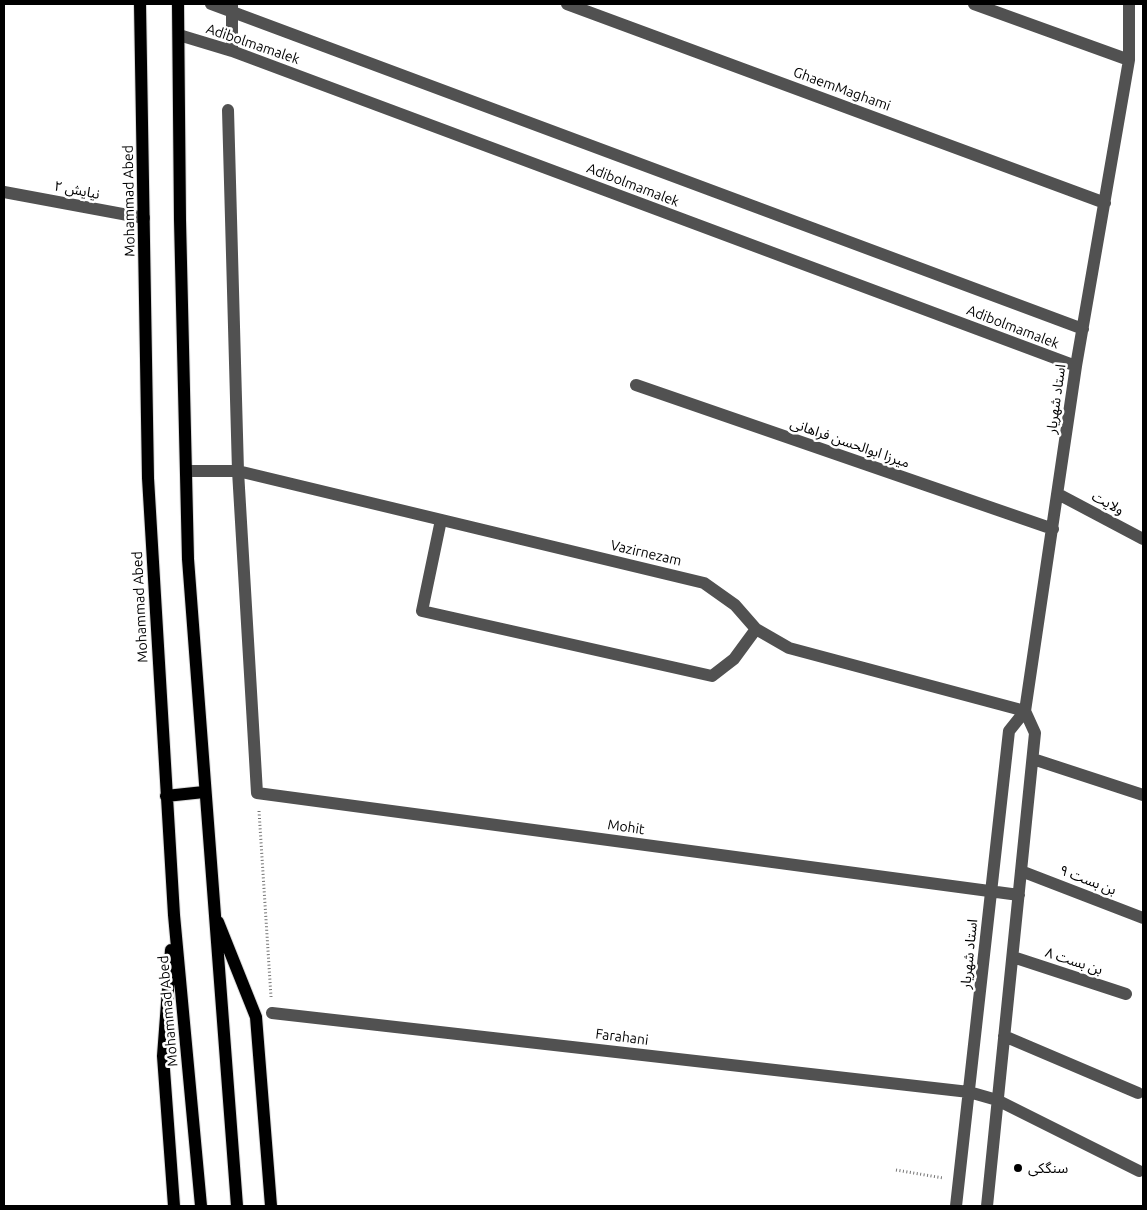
<!DOCTYPE html>
<html>
<head>
<meta charset="utf-8">
<style>
	body { margin:0 }
	#map { position:relative; width:1147px; height:1210px; overflow:hidden; background:#fff; font-family:Ubuntu,sans-serif }
	canvas { display:block }
	.frame { position:absolute; inset:0; border:5px solid #000; pointer-events:none }
</style>
</head>
<body>
<div id="map">
<canvas width="1147" height="1210"></canvas>
<div class="frame"></div>
</div>
<script>
const ctx = document.querySelector('canvas').getContext('2d');
ctx.lineJoin = 'round';
function stroke(path, color, width, dash) { ctx.strokeStyle = color; ctx.lineWidth = width; ctx.lineCap = dash ? 'butt' : 'round'; ctx.setLineDash(dash || []); ctx.stroke(path); }
function write(font, color, halo, rows, align = 'center') {
  ctx.font = font + ' Ubuntu,"Noto Sans Arabic",sans-serif'; ctx.lineWidth = 5; ctx.setLineDash([]); ctx.textBaseline = 'middle'; ctx.strokeStyle = halo; ctx.fillStyle = color; for (const [text, x, y, turn = 0] of rows) {
    ctx.save(); ctx.translate(x, y); ctx.rotate((+turn || 0) * Math.PI / 180); ctx.textAlign = isNaN(turn) ? turn : align; if (halo) ctx.strokeText(text, 0, 0); ctx.fillText(text, 0, 0); ctx.restore();
  }
}
const major = new Path2D(`
	M140,4L148,478L174,915L201,1206
	M178,4L180,220L188,559L237,1206
	M166,796L204,792
	M218,922L256,1017L271,1206
	M171,950L163,1056L174,1206`);
stroke(major, '#dbdbdb', 14);
stroke(new Path2D(`
	M259,811L271,997
	M896,1170L943,1178`), '#737373', 3, [1, 2.5]);
stroke(new Path2D(`
	M211,4L1083,329
	M567,4L1105,203
	M974,4L1129,60
	M179,35L232,51L1076,366
	M232,51V4
	M228,110L238,471L257,793L1019,895
	M4,192L144,218
	M636,385L1053,529
	M186,471H238L704,583L735,605L756,629L789,648L1025,711
	M1058,494L1143,539
	M441,520L422,611L712,676L734,659L756,629
	M1033,759L1143,795
	M1021,871L1143,918
	M1013,957L1126,994
	M272,1013L969,1092L997,1100L1139,1171
	M1004,1036L1138,1093
	M956,1206L1009,731L1025,711L1076,366L1129,60V4
	M987,1206L1035,733L1025,711`), '#515151', 12);
stroke(major, '#000', 12);
for (const [x, y, r, color] of [
	[1018,1168,5,"#000"]
]) { const dot = new Path2D(); dot.arc(x, y, r, 0, 2 * Math.PI); ctx.fillStyle = color; ctx.fill(dot); stroke(dot, '#fff', 2); }
write('14px', '#000', '#fff', [
	["Adibolmamalek",253,44,19],
	["GhaemMaghami",842,89,20],
	["Adibolmamalek",633,185,21],
	["نیایش ۲",77,190,11],
	["Mohammad Abed",129,201,-91],
	["Adibolmamalek",1013,327,21],
	["استاد شهریار",1056,399,-82],
	["میرزا ابوالحسن فراهانی",850,443,19],
	["ولایت",1108,503,28],
	["Vazirnezam",646,553,13],
	["Mohammad Abed",140,607,-93],
	["Mohit",626,827,8],
	["بن بست ۹",1088,880,21],
	["استاد شهریار",969,954,-84],
	["بن بست ۸",1074,961,18],
	["Mohammad Abed",168,1011,-95],
	["Farahani",622,1037,7]
]);
write('14px', '#000', '#fff', [
	["سنگکی",1028,1168]
], 'left');
</script>
</body>
</html>
